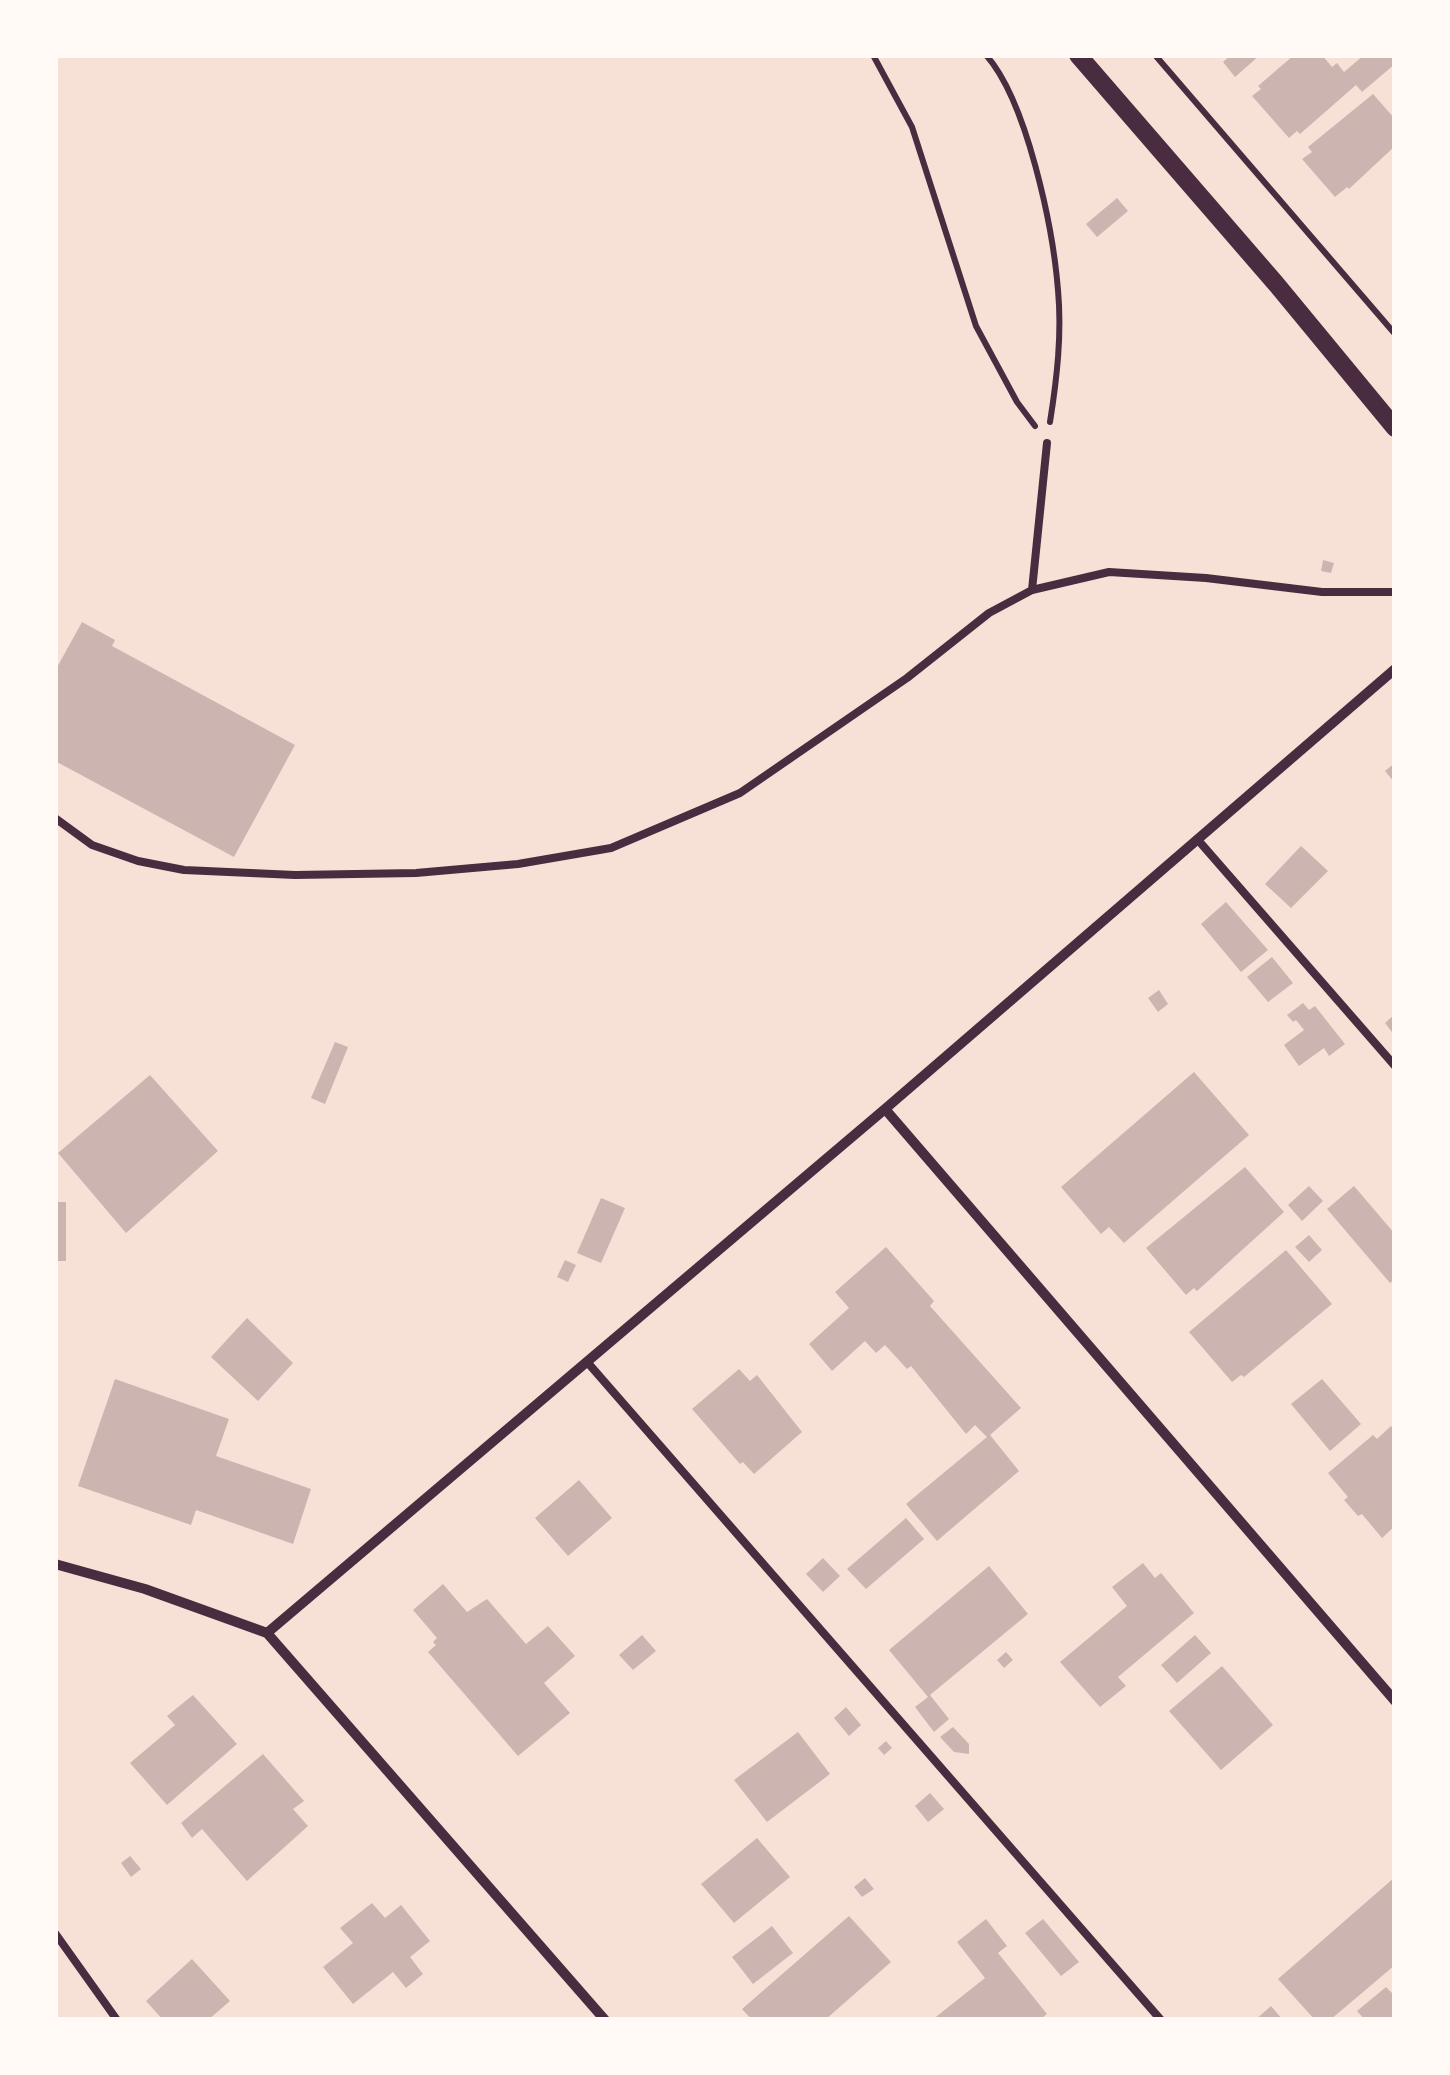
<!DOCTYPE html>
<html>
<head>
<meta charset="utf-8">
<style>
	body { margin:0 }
	#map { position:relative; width:1450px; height:2075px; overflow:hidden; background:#f7e1d7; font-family:Raleway,sans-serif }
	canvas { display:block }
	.frame { position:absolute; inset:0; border:58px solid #fffaf5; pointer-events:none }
</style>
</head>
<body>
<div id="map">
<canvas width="1450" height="2075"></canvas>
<div class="frame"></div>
</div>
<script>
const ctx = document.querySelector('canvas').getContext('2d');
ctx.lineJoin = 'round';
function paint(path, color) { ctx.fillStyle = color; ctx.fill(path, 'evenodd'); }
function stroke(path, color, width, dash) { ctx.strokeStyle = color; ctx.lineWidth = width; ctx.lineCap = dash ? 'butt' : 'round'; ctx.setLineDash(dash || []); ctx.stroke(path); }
paint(new Path2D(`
	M1231,55H1260L1235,77L1223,62Z
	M1294,55H1322L1332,67L1337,63L1344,72L1364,55H1395V64L1362,92L1356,85L1300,134L1297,131L1289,138L1252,96L1261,89L1258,86Z
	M1373,94L1395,119V146L1349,189L1347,187L1335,197L1302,159L1312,152L1308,147Z
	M1117,198L1128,211L1097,237L1086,224Z
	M1323,560L1334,563L1331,573L1321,571Z
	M82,622L115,640L112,646L295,745L234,857L55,761V671Z
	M1395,763V783L1385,771Z
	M1301,846L1328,871L1291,908L1265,884Z
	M1226,902L1268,950L1241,972L1201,924Z
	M1272,957L1293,983L1268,1002L1247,977Z
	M1159,990L1168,1004L1158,1012L1148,998Z
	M1303,1003L1309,1010L1315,1006L1345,1044L1329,1056L1324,1048L1299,1066L1284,1045L1304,1030L1296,1020L1293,1022L1287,1015Z
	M1395,1014V1036L1385,1023Z
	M335,1042L348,1047L325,1104L311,1098Z
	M1194,1072L1249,1135L1124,1243L1109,1227L1101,1234L1061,1187Z
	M150,1075L218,1151L126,1233L58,1153Z
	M1245,1167L1284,1212L1197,1291L1194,1288L1186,1295L1146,1248Z
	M1309,1186L1323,1201L1302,1221L1288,1205Z
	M1354,1186L1395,1234V1279L1390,1283L1327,1209Z
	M601,1198L625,1208L601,1263L577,1253Z
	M55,1202H66V1261H55Z
	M1309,1235L1322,1250L1309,1262L1295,1247Z
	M886,1247L934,1301L930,1306L1021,1408L990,1435L1019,1471L937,1541L906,1504L987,1437L975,1425L966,1434L911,1366L907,1369L885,1345L876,1353L865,1341L832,1371L809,1344L849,1308L835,1292Z
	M1286,1250L1332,1304L1244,1377L1241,1375L1232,1382L1189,1332Z
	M565,1260L576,1265L568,1282L557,1277Z
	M247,1318L293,1363L258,1401L211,1357Z
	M739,1369L750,1381L757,1375L802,1432L754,1474L743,1462L740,1464L692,1409Z
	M115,1379L229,1419L216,1456L311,1489L293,1544L196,1510L191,1525L78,1486Z
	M1322,1379L1361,1424L1330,1451L1291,1404Z
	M1391,1426L1395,1430V1526L1382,1538L1362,1514L1358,1516L1344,1500L1348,1497L1328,1473L1373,1435L1377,1439Z
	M579,1480L612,1518L568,1556L535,1518Z
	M906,1518L924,1539L866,1589L847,1569Z
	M823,1558L840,1576L823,1592L806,1574Z
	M1143,1563L1155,1578L1161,1573L1194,1613L1118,1677L1126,1686L1100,1707L1060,1662L1127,1606L1112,1587Z
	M989,1566L1028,1614L930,1695L949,1719L934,1732L915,1707L928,1697L889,1650Z
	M443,1584L467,1612L487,1599L526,1644L548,1626L575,1656L544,1683L570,1713L518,1756L428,1652L436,1645L433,1642L437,1638L413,1610Z
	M642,1635L656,1651L633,1670L619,1655Z
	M1195,1635L1211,1653L1177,1683L1161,1665Z
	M1006,1652L1013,1660L1004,1668L997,1660Z
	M1222,1666L1273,1725L1221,1770L1169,1711Z
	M193,1695L237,1744L167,1805L130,1763L175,1725L167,1716Z
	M846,1707L861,1725L849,1736L834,1718Z
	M953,1727L969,1744V1754L954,1752L940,1737Z
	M798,1732L830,1774L767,1822L734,1780Z
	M886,1741L892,1748L884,1755L878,1748Z
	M263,1754L304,1801L293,1809L308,1826L247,1881L202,1829L192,1838L181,1823Z
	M930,1793L944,1809L928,1822L915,1806Z
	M757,1838L790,1877L734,1923L701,1884Z
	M130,1856L141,1869L131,1877L121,1863Z
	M1395,1877V1965L1330,2020H1315L1278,1979Z
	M865,1878L874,1889L862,1897L854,1887Z
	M372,1903L385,1918L401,1905L430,1941L410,1957L423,1974L406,1988L393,1972L353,2004L323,1967L353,1943L340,1928Z
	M849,1916L891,1962L825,2020H752L742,2009Z
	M986,1919L1007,1946L998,1953L1047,2014L1039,2020H932L985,1978L957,1942Z
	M1043,1919L1079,1962L1061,1976L1025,1933Z
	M772,1926L793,1953L753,1984L732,1957Z
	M192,1959L230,2001L208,2020H163L146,2001Z
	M1386,1987L1395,1996V2020H1365L1357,2011Z
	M1271,2006L1283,2020H1255Z`), '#ccb4b1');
stroke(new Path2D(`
	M873,55L912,127L976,326L1017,402L1035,426
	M986,55C1027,101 1053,228 1058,290C1062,334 1057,378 1050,422
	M1155,55L1395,334`), '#4a2c40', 6);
stroke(new Path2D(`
	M1032,590L1047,443
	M55,818L92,845L138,861L184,870L295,875L416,873L518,864L611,848L740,793L907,678L989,613L1032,590L1109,572L1206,578L1322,592H1395
	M1198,840L1395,1066
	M588,1363L1161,2020
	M55,1933L117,2020`), '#4a2c40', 8);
stroke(new Path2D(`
	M885,1109L1395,1701
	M55,1564L145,1589L267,1633L605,2020
	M267,1633L885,1109L1395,669`), '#4a2c40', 10);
stroke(new Path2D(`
	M1078,55L1277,285L1395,428`), '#4a2c40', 18);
</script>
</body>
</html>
